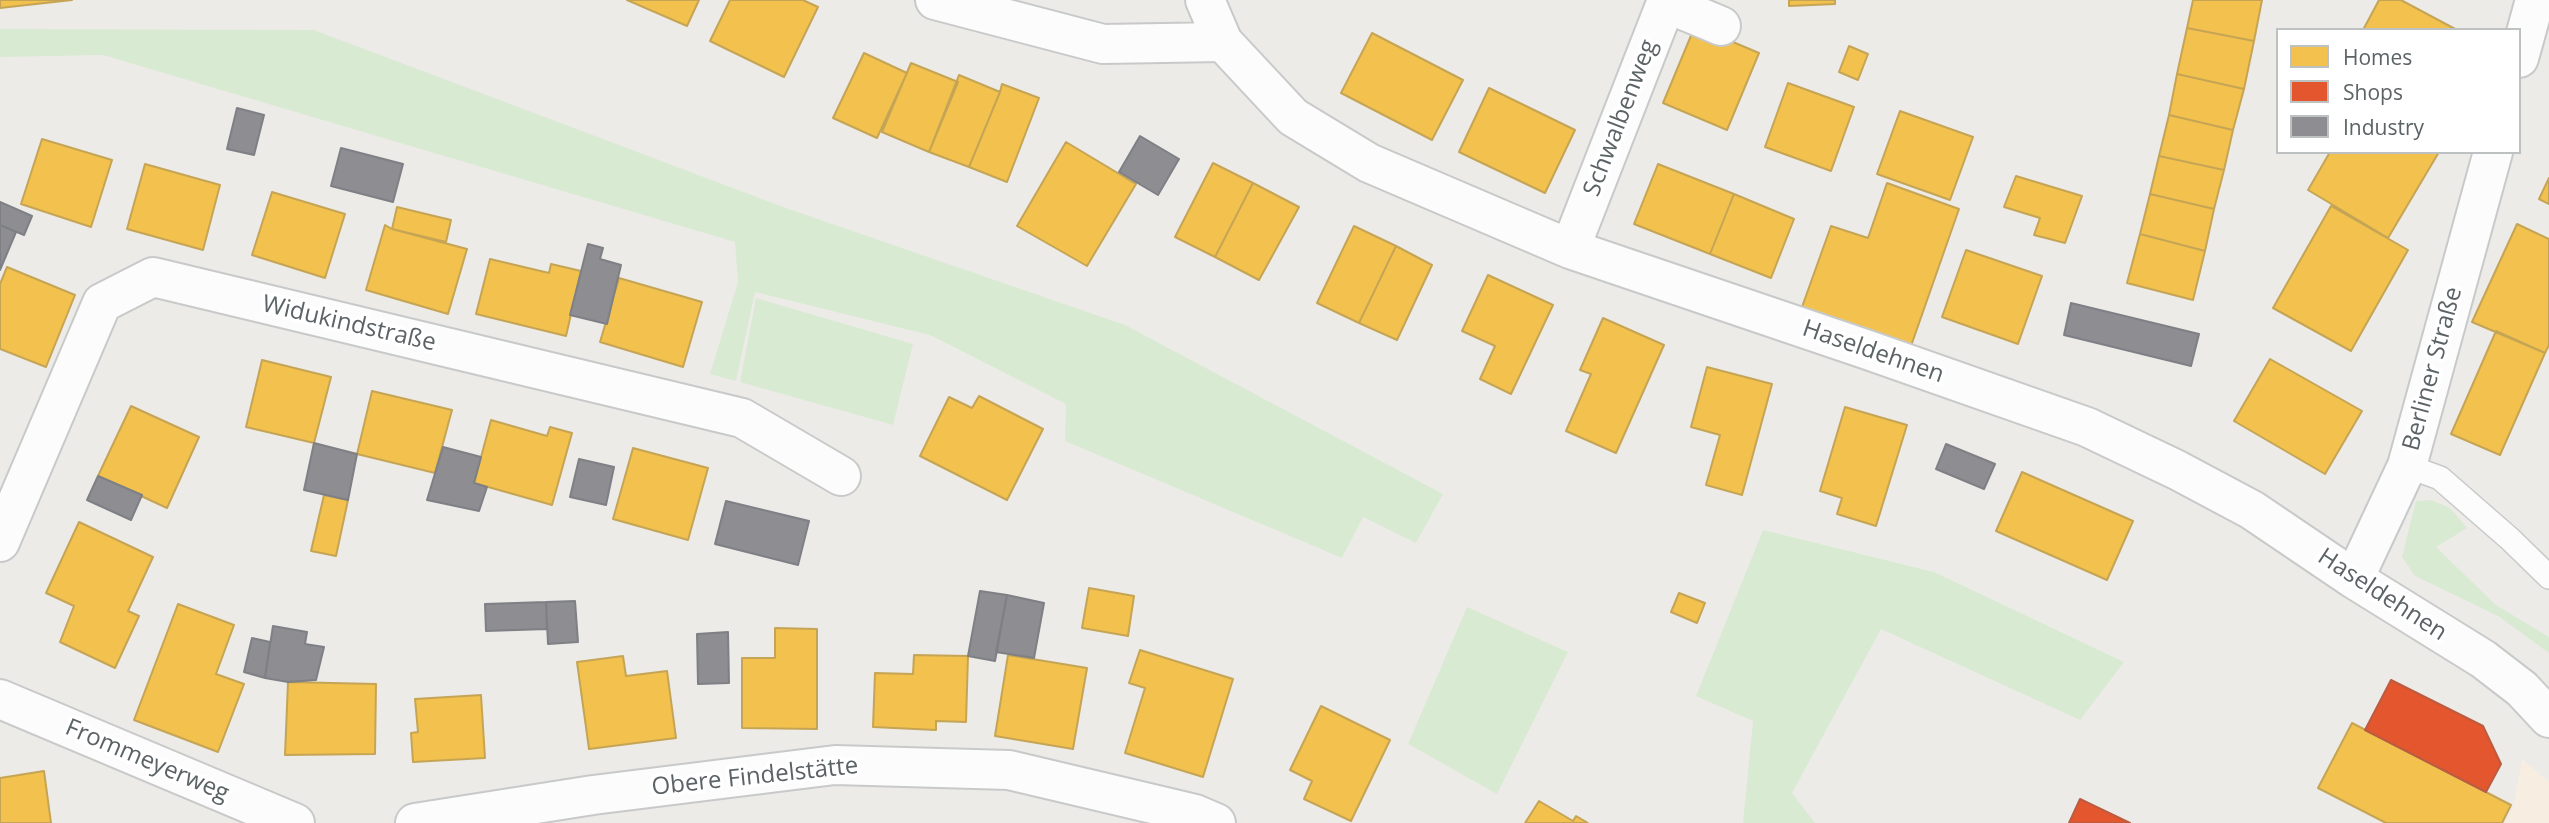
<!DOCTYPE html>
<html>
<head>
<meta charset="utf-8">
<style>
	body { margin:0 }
	#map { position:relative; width:2549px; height:823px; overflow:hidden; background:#edebe8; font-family:"Open Sans",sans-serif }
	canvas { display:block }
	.legend { position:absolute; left:2276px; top:28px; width:245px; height:126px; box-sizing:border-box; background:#fff; border:2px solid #bec1c2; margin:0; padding:9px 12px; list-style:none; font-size:21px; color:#5c6366 }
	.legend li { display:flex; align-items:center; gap:14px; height:35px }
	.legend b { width:35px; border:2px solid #bec1c2 }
</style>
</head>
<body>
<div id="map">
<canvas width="2549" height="823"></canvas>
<ul class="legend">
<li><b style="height:19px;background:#f2c14e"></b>Homes</li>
<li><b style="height:19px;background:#e4572e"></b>Shops</li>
<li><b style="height:19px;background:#8d8d92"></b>Industry</li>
</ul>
</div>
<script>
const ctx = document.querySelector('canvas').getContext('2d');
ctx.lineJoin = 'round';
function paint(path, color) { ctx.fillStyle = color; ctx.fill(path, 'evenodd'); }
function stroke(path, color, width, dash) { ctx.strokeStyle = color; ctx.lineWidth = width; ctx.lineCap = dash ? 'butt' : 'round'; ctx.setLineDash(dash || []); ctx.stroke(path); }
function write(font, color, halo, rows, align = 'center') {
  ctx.font = font + ' "Open Sans",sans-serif'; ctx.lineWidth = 7; ctx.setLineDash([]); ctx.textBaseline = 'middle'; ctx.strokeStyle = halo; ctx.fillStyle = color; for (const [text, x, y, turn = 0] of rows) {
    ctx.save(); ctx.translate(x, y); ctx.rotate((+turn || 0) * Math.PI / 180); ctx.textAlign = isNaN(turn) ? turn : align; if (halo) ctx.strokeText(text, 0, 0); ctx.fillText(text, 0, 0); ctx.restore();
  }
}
paint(new Path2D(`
	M2522,759L2549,782V823H2505L2514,805Z`), '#f7ede1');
paint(new Path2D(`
	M0,29L314,30L786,208L1125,325L1443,494L1416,543L1363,517L1342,558L1065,441L1066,404L930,335L755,292L736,381L710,374L738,282L735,242L103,55L0,57Z
	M756,298L913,344L893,425L740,382Z
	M2431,500L2450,508L2467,528L2436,547L2496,605L2549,637V653L2498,616L2415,576L2402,557L2416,501Z
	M1763,530L1934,572L2124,662L2080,720L1881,629L1792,793L1815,823H1743L1753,721L1696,696Z
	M1467,607L1568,652L1497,794L1408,744Z`), '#d9ead2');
const homes = new Path2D(`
	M0,0H72L0,8Z
	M627,0H699L687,26Z
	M730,0H803L818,7L784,77L710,41Z
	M1789,0H1835V4L1789,6Z
	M2193,0H2262L2254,41L2187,28Z
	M2379,0H2401L2457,30H2363Z
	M1695,26L1759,53L1727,130L1663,103Z
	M2187,28L2254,41L2244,89L2177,74Z
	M1372,33L1463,80L1432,140L1341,93Z
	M1849,46L1868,54L1858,80L1839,72Z
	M864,53L907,73L877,138L833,118Z
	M911,63L958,82L929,152L882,132Z
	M2177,74L2244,89L2233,130L2169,115Z
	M959,75L1000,92L969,167L929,152Z
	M1788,83L1854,107L1831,171L1765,147Z
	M1002,84L1039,98L1007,182L969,167L1000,92Z
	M1489,88L1575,130L1545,193L1459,152Z
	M1900,111L1973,137L1950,200L1877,174Z
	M2169,115L2233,130L2224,170L2159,156Z
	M42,139L112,160L91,227L21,204Z
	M1066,142L1136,184L1087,266L1017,226Z
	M2330,152H2439L2388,238L2308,190Z
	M2159,156L2224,170L2214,209L2150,194Z
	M1213,163L1253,183L1215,257L1175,237Z
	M145,164L220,185L203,250L127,229Z
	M1658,164L1734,194L1710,254L1634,224Z
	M2016,176L2082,196L2065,243L2034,235L2040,218L2004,207Z
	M2549,178V204L2539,199Z
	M1253,183L1299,207L1259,280L1215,257Z
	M1887,183L1959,209L1911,346L1802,307L1831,226L1868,238Z
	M272,192L345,214L325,278L252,255Z
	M1734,194L1794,219L1771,278L1710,254Z
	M2150,194L2214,209L2205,251L2140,234Z
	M2331,206L2408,250L2351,351L2273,308Z
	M397,207L451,220L446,242L392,229Z
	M2517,224L2549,239V345L2545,353L2472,322Z
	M385,225L392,229L467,249L448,314L366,290Z
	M1354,226L1396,246L1359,323L1317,303Z
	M2140,234L2205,251L2193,300L2127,283Z
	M1396,246L1432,265L1397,340L1359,323Z
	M1966,250L2042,276L2018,344L1942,317Z
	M490,259L549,273L551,264L581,271L566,336L476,314Z
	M7,267L75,295L46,367L0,349V284Z
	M1488,275L1553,305L1511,394L1480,379L1495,346L1462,331Z
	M619,278L702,302L683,367L600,342Z
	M1603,318L1664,345L1616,453L1566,431L1591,374L1580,370Z
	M2496,331L2545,353L2500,455L2451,434Z
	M2270,359L2362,411L2325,474L2234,421Z
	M262,360L331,377L314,443L246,427Z
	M1707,367L1772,384L1742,495L1706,485L1720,435L1691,427Z
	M372,391L452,410L435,473L357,454Z
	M979,396L1043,429L1007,500L920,456L949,397L972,408Z
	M131,406L199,437L167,508L98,476Z
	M1845,407L1907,425L1876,526L1837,514L1842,498L1820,491Z
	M491,420L547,436L550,427L572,433L552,505L474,483Z
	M633,448L708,468L688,540L613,519Z
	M2022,472L2133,521L2107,580L1996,531Z
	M324,495L348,500L336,556L311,551Z
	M79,522L153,557L128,611L139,616L115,668L60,642L74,606L46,593Z
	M1089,588L1134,596L1128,636L1082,628Z
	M1679,593L1705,603L1697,623L1671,612Z
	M178,604L234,625L216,674L244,684L218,752L134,720Z
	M775,628L817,629V729L742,728V658H775Z
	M1140,650L1233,679L1203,777L1125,753L1145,688L1129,683Z
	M914,655L968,656L966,722L936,721V730L873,727L875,673L913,674Z
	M1008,655L1087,668L1073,749L995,736Z
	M623,656L626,676L667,671L676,738L589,749L577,662Z
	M288,682L376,684L375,754L285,755Z
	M481,695L485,758L413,762L411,733L418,732L415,699Z
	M1321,706L1390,740L1351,821L1304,799L1312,781L1290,770Z
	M2352,723L2511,805L2502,823H2386L2318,788Z
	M44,771L51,823H0V778Z
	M1539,801L1573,821L1576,816L1588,823H1525Z`);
paint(homes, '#f2c14e');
stroke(homes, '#c5a555', 2);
const shops = new Path2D(`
	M2391,680L2483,726L2501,764L2486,792L2365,730Z
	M2080,799L2130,823H2069Z`);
paint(shops, '#e4572e');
stroke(shops, '#bb5b3f', 2);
const industry = new Path2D(`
	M237,108L264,115L254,155L227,149Z
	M1140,136L1179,159L1158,195L1119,172Z
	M341,148L403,164L393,202L331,186Z
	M0,202L32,216L24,235L0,225Z
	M0,225L16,232L0,270Z
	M588,244L603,248L600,259L621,265L607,324L570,315Z
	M2071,303L2199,334L2191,366L2064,335Z
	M314,443L357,454L348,500L304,490Z
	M1946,444L1995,464L1984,489L1936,469Z
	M443,447L481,457L474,483L487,487L479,511L427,500Z
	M579,459L614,467L606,505L570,497Z
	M98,476L142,495L131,520L87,500Z
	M726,501L809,521L798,565L715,544Z
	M980,591L1007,595L995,661L968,656Z
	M1007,595L1044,603L1034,658L996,652Z
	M575,601L578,642L548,644L546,602Z
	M546,602L547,629L486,631L485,604Z
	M273,626L307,632L305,644L324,647L316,680L288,682L265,678Z
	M728,632L729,683L698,684L697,634Z
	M252,638L270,642L265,678L244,672Z`);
paint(industry, '#8d8d92');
stroke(industry, '#7e8085', 2);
const lane = new Path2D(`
	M2407,466L2440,478L2510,539L2549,577`);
const street = new Path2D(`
	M935,0L1103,44L1223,42
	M1205,0L1223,42L1293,117L1369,163L1570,249L1868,350L2087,427L2177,470L2252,510L2354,579L2483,659L2522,689L2549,718
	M2519,58L2535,0
	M1570,249L1666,3L1721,26
	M0,542L102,303L153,277L742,418L841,476
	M2354,579L2407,466L2493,152
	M0,699L295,823
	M415,823L593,795L835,765L1009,770L1195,814L1216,823`);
stroke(lane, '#c8c9c9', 26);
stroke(street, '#c8c9c9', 42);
stroke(lane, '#fcfcfc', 23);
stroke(street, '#fcfcfc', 38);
write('24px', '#5c6366', '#fff', [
	["Schwalbenweg",1621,118,-69],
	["Widukindstraße",349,324,13],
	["Haseldehnen",1873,352,19],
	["Berliner Straße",2433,369,-75],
	["Haseldehnen",2382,595,33],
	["Frommeyerweg",147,761,23],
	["Obere Findelstätte",755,777,-6]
]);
</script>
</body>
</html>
